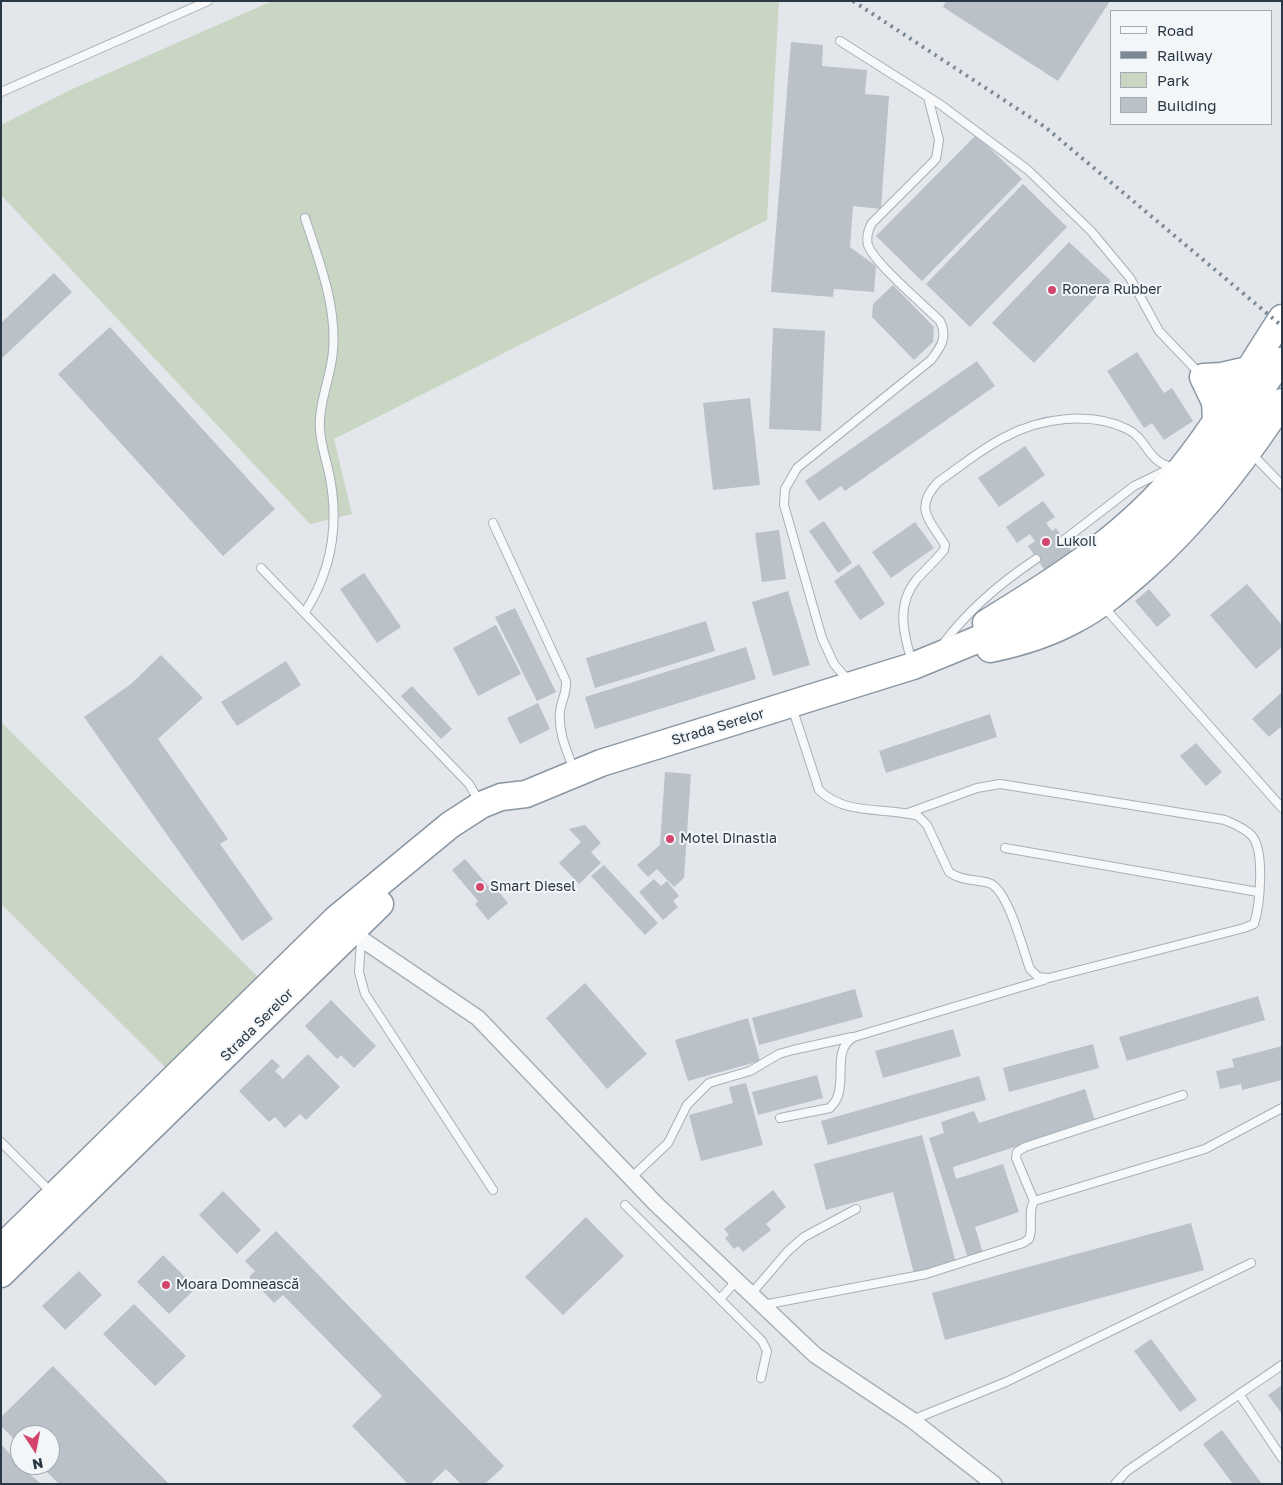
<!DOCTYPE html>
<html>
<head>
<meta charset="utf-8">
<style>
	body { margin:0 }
	#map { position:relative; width:1283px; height:1485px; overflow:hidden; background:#e3e7eb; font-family:"Golos Text",sans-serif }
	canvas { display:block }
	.frame { position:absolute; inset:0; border:2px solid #2a3744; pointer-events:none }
	.legend { position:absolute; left:1110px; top:10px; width:162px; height:115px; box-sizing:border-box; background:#f3f6f8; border:1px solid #a3aab0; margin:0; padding:6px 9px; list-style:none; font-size:15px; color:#2a3744 }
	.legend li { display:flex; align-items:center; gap:10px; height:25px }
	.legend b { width:25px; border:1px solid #a3aab0 }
	.north { position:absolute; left:10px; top:1425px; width:50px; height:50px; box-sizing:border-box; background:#f3f6f8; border:1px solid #a3aab0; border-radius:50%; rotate:169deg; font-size:14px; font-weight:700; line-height:20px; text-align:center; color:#2a3744 }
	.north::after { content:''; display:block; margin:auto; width:18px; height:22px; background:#d3456c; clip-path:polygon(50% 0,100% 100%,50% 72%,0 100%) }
</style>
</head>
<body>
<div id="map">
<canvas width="1283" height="1485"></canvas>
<div class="frame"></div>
<ul class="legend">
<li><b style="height:6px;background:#f6f8f9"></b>Road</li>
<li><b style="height:6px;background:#7b8996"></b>Railway</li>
<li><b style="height:14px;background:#cad6c4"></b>Park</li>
<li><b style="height:14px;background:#bac1c9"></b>Building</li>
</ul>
<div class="north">N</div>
</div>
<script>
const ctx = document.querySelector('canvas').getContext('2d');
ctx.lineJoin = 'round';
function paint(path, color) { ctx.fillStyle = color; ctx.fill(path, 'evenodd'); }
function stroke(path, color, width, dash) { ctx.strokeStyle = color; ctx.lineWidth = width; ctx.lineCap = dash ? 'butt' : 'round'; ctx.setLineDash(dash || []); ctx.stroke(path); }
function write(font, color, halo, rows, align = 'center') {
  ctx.font = font + ' "Golos Text",sans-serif'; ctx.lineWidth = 4; ctx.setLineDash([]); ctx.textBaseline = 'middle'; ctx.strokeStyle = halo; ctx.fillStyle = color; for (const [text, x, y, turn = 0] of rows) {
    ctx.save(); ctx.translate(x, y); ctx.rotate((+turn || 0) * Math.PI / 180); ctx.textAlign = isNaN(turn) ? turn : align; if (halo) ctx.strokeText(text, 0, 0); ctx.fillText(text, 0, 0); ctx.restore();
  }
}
paint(new Path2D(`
	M272,1H779L767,220L334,439L352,514L310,524L1,195V125L70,90Z
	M1,722L260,979L169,1071L1,904Z`), '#cad6c4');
paint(new Path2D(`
	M946,1H1110L1058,81L943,7Z
	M791,42L823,45L822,66L867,70L865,94L889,96L881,209L853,206L850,247L876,266L874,292L834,289L833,297L771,292Z
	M976,135L1022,179L922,281L876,236Z
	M1023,184L1067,227L970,327L926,284Z
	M1069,242L1111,281L1034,363L992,323Z
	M54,273L72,292L1,359V323Z
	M893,285L934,327L933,342L914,360L872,317L873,304Z
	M110,327L275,509L223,556L58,374Z
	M773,328L825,331L821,431L769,429Z
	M1137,352L1164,393L1172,388L1193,421L1164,440L1152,423L1144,428L1107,371Z
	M977,361L995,386L845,491L841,486L819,501L805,481Z
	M750,398L760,485L713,490L703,403Z
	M1025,446L1045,475L999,507L978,478Z
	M1043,501L1055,517L1046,523L1052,531L1056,528L1073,553L1046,572L1028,546L1035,541L1030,534L1017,543L1006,527Z
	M824,521L852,563L838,573L809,531Z
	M915,522L934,548L891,578L872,552Z
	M779,530L786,579L762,582L755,533Z
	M859,564L885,604L860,620L834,581Z
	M364,573L401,627L377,643L340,589Z
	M1247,584L1282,625V647L1256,669L1210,615Z
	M1149,589L1171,615L1157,627L1135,601Z
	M788,591L810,665L773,676L752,602Z
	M515,608L556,692L537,701L495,617Z
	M706,621L715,651L595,688L586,658Z
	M496,625L521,674L478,696L453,648Z
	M746,647L756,679L595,729L585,697Z
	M161,655L203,698L158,739L228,839L220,844L273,919L242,941L84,717L131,684Z
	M286,661L301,685L237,726L221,702Z
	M412,686L452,729L441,739L401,696Z
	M1282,692V726L1269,737L1252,719Z
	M538,703L550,729L520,744L507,718Z
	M990,714L997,737L886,773L879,751Z
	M1196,743L1222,772L1206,786L1180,756Z
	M665,772L691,774L684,878L674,887L657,869L648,877L637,865L660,845Z
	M585,825L601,843L591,852L601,863L579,884L559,863L581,842L569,829Z
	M465,859L490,888L493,885L508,903L488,920L475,904L478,901L452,870Z
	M604,865L658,923L645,935L591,876Z
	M654,879L661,886L667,881L679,896L673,901L678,907L663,920L639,892Z
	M585,983L647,1054L607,1089L546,1018Z
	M855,989L863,1017L759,1045L752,1018Z
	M1258,996L1265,1020L1127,1061L1119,1037Z
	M331,1000L376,1046L354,1068L341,1055L337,1059L305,1026Z
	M748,1018L760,1061L688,1081L675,1040Z
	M953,1029L961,1056L883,1078L875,1051Z
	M1093,1044L1099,1068L1009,1092L1003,1068Z
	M1282,1046V1080L1242,1090L1241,1084L1220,1089L1216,1071L1234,1067L1232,1059Z
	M308,1054L340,1087L306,1120L300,1114L285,1128L275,1117L269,1122L239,1091L272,1059L280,1066L275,1071L283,1079Z
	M817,1075L823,1098L758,1115L752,1092Z
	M979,1076L986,1100L828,1145L821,1121Z
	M746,1083L763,1145L701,1161L689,1115L733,1103L729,1087Z
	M1085,1089L1095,1121L953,1167L956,1179L1003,1164L1019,1212L975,1227L983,1253L968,1258L929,1138L944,1133L941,1122L974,1111L979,1123Z
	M922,1135L956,1263L914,1274L893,1192L826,1210L814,1164Z
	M773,1190L786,1207L766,1224L771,1230L743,1252L738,1246L734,1249L725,1238L729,1235L724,1229Z
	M223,1191L261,1230L237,1254L199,1215Z
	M586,1217L624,1256L563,1315L525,1277Z
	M1191,1223L1204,1270L945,1340L932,1293Z
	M276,1231L504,1466L485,1484H461L446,1469L430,1484H408L352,1426L382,1396L283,1295L274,1303L249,1277L255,1271L245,1261Z
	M163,1255L196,1288L169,1314L137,1282Z
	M79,1271L102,1295L65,1330L42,1306Z
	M134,1304L186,1356L155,1386L103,1334Z
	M1151,1339L1197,1400L1180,1412L1134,1351Z
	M53,1366L169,1484H59L40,1465H50V1435H20V1445L1,1426V1417Z
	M1282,1385V1414L1268,1395Z
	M1222,1430L1262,1484H1233L1203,1444Z
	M1,1444L20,1465L41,1484H1Z`), '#bac1c9');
const service = new Path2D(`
	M840,41L941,105L1028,170L1091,231L1130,278L1159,331L1201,375
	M1,92L208,1
	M1251,453L1282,485
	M493,523L566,681C567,693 561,701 560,712C558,733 567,751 574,770
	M1064,540L1134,486L1169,469
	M261,568L469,784L479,801
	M1104,607L1282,808
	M305,612C332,570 339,526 330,478C327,462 321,446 320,430C318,404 331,377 333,351C337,306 319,261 305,218
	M943,644C969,609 1000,583 1036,559
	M912,662C903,633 896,604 917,579C926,569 936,560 944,550L945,545C930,520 913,509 938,482C960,467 981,449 1005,437C1040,418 1090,411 1127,429C1148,439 1146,461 1172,467
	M848,680L834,664L822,638L784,505L785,489L797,468L931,360C941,347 948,337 940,321C924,305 874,263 868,245C866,237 868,230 872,223L936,159L939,140L928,97
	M792,707L819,790C847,817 885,806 918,816L927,825L949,872C961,881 975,879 989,883C1008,889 1023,950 1030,969L1038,977L1049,978L1244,928L1254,924C1260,906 1265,851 1252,836C1245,828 1234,824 1225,820L1000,784L977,788L908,813
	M1005,848L1258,892
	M361,940L359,972L365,994L493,1190
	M780,1118L830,1108C832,1105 836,1102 837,1098C846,1079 832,1049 854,1037L1044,980
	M1,1142L52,1193
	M631,1178L668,1143L687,1105L709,1083L750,1071L779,1054L793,1050L852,1037
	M1034,1201L1016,1158L1017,1152L1025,1147L1183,1095
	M625,1205L762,1341L767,1351L761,1378
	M751,1294L788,1251L804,1237L856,1209
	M720,1299L737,1280
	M763,1305L926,1274L1023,1243L1029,1239C1034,1226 1027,1214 1034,1201L1205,1149L1282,1108
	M1239,1394L1282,1458
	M912,1420L1006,1382L1251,1263
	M1115,1484L1127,1471L1282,1365`);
const minor = new Path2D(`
	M351,932L478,1018L655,1203L815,1355L912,1420L994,1484`);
const trunk = new Path2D(`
	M1216,420L1215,402L1203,377L1222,376L1248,370
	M986,623C1053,582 1119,541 1171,481C1214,432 1246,372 1282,318
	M990,649C1020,643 1049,634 1076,619C1101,606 1122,587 1143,569C1198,519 1242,464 1282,402
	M1,1248L336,919L450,825L481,805L501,797L526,794L601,763L913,666L1028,619L1064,600L1123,560L1176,509L1200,479L1280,361
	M1,1274L380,904`);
stroke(service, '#a8afb6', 10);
stroke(minor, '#a8afb6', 18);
stroke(trunk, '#8997a3', 29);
stroke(service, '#f6f8f9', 8);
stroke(minor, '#f6f8f9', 15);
stroke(trunk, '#fff', 26);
stroke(new Path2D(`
	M853,1L1045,127L1282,326`), '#7b8996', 4, [2.5, 5]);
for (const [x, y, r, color] of [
	[1052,290,5,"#d3456c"],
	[1046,542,5,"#d3456c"],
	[670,839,5,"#d3456c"],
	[480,887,5,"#d3456c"],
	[166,1285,5,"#d3456c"]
]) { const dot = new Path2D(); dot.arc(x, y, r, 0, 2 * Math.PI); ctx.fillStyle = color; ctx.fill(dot); stroke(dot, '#f3f6f8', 2); }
write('14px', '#2a3744', '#f3f6f8', [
	["Ronera Rubber",1062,290],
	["Lukoil",1056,542],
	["Motel Dinastia",680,839],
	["Smart Diesel",490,887],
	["Moara Domnească",176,1285]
], 'left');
write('14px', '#2a3744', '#f3f6f8', [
	["Strada Serelor",718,727,-17],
	["Strada Serelor",257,1025,-45]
]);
</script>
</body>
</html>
